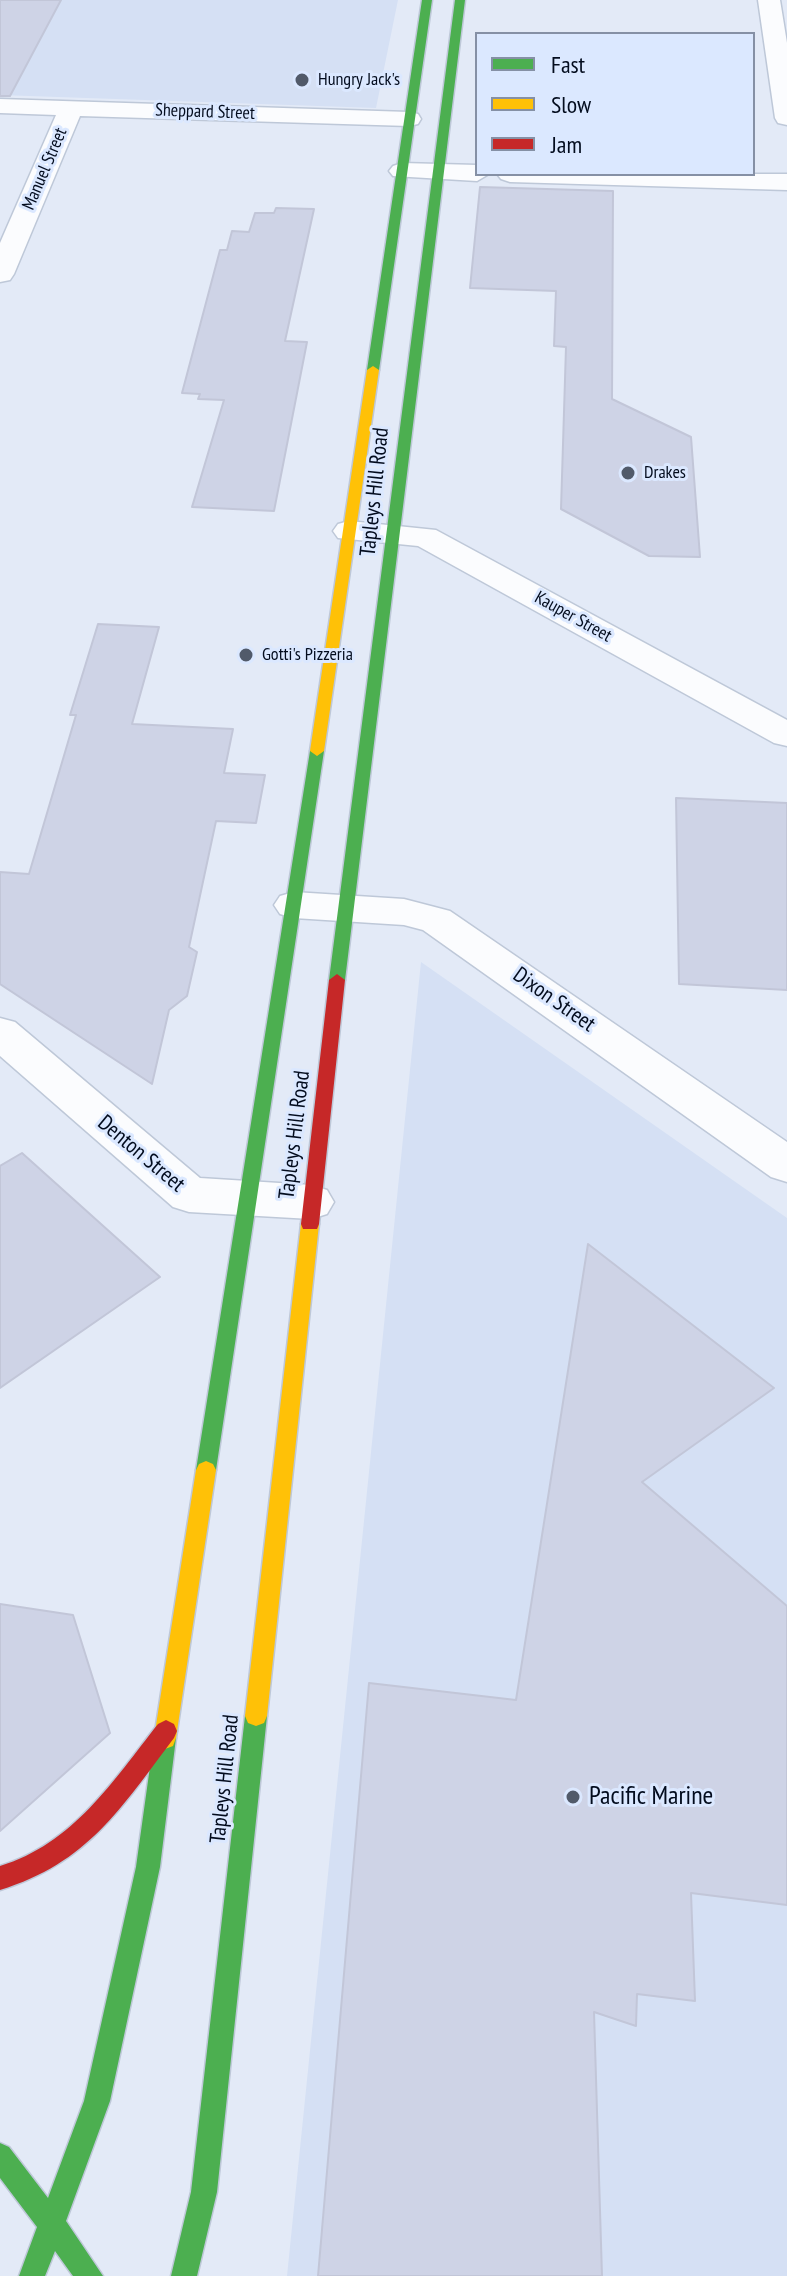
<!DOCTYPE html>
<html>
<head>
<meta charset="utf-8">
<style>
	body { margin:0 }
	#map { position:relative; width:787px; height:2276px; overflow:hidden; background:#e3eaf7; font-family:"PT Sans Narrow",sans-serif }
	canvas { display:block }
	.legend { position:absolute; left:475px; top:32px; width:280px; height:144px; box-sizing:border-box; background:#dbe8ff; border:2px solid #8590a5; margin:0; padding:10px 14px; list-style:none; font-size:24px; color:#030c1e }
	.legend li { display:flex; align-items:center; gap:16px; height:40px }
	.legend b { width:40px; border:2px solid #8590a5 }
</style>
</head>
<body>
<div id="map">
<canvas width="787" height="2276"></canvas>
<ul class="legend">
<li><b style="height:10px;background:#4caf50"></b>Fast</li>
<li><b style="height:10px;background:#ffc107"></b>Slow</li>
<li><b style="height:10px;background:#c62828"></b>Jam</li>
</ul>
</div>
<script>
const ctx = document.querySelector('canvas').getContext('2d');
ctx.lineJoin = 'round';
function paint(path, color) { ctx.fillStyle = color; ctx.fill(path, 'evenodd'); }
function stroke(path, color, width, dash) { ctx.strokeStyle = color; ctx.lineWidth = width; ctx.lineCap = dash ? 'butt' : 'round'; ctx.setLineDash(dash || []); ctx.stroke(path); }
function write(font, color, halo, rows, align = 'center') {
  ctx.font = font + ' "PT Sans Narrow",sans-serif'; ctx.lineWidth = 6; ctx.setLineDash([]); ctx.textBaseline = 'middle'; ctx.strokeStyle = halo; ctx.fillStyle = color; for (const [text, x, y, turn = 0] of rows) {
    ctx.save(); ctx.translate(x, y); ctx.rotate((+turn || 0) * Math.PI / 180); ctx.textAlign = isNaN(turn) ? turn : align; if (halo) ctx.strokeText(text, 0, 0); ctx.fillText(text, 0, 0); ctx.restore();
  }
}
paint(new Path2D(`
	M0,0H398L376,108L0,95Z
	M421,962L787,1218V2276H287Z`), '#d5e0f4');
const building = new Path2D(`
	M0,0H61L10,96H0Z
	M480,187L613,191L612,399L691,437L700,557L649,556L561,509L566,347L554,346L556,291L470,288Z
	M276,208L314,209L285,341L307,342L274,511L192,507L224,400L198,399L200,394L182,393L220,250H227L232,231L249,232L255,213H274Z
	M98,624L159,627L132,724L233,729L224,773L265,775L256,823L216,821L189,947L197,952L187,996L169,1010L152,1084L0,984V872L29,874L76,715H70Z
	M676,798L787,803V990L679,984Z
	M22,1153L160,1277L0,1388V1166Z
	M588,1244L774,1388L642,1482L787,1606V1905L691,1893L695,2001L637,1994L636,2026L594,2012L602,2276H318L369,1683L516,1700Z
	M0,1604L73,1615L110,1733L0,1831Z`);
paint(building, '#ced3e6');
stroke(building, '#c2c6d8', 2);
const street = new Path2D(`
	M758,0H780L787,43V125L778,123L775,118Z
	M0,99L409,112L418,114L421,119L418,124L409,126L80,116L14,274L10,280L0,282V243L56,115L0,113Z
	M402,163L477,165V174H489L477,181L393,176L389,171L393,166Z
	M497,174H787V190L510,182L501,179Z
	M349,521L436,530L787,720V746L774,743L418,546L338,538L333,531L338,524Z
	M294,892L404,899L450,911L787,1142V1182L771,1177L423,930L404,925L294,918L280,914L274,905L280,896Z
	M0,1018L15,1022L200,1178L311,1185L327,1190L334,1202L327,1214L311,1219L189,1212L173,1207L0,1056Z`);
const fast = new Path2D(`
	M422,0H432L379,370L373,374L367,370Z
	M455,0H465L345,980L337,986L329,980Z
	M317,746L324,751L216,1470L213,1476L206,1479L199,1476L196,1470L310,751Z
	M256,1706L264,1709L267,1716L217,2192L197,2276H171L191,2192L245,1716L248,1709Z
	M165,1727L173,1730L176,1738L160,1867L110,2101L66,2221L103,2276H73L55,2251L45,2276H19L37,2227L0,2178V2143L9,2147L48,2198L84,2101L136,1867L154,1738L157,1730Z`);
const slow = new Path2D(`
	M373,366L379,370L324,751L317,756L310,751L367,370Z
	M310,1217L317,1219L319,1224L267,1716L264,1723L256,1726L248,1723L245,1716L301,1224L303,1219Z
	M206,1461L213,1464L216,1470L176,1738L173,1746L165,1749L157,1746L154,1738L196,1470L199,1464Z`);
const jam = new Path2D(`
	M337,974L345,980L319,1224L317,1229H303L301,1224L329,980Z
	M166,1720L174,1724L177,1731L174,1738C121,1808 88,1863 0,1890V1866C73,1844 113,1781 158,1724Z`);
stroke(street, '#bec8d8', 3);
stroke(fast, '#bec8d8', 3);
stroke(slow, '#bec8d8', 3);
stroke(jam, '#bec8d8', 3);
paint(street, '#fbfcfe');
paint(fast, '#4caf50');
paint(slow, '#ffc107');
paint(jam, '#c62828');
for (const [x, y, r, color] of [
	[302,80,8,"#515a6a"],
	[628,473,8,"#515a6a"],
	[246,655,8,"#515a6a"],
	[573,1797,8,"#515a6a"]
]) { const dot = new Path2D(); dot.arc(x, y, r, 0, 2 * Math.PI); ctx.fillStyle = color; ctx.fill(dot); stroke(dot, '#dbe8ff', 3); }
write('18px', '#030c1e', '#dbe8ff', [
	["Hungry Jack's",318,80],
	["Drakes",644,473],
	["Gotti's Pizzeria",262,655]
], 'left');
write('18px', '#030c1e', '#dbe8ff', [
	["Sheppard Street",205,112,2],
	["Manuel Street",45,169,-67],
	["Kauper Street",573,617,29]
]);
write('22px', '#030c1e', '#dbe8ff', [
	["Tapleys Hill Road",375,492,-84],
	["Dixon Street",554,1000,35],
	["Tapleys Hill Road",295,1135,-83],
	["Denton Street",141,1154,40],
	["Tapleys Hill Road",225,1779,-84]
]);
write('26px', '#030c1e', '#dbe8ff', [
	["Pacific Marine",589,1797]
], 'left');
</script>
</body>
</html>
